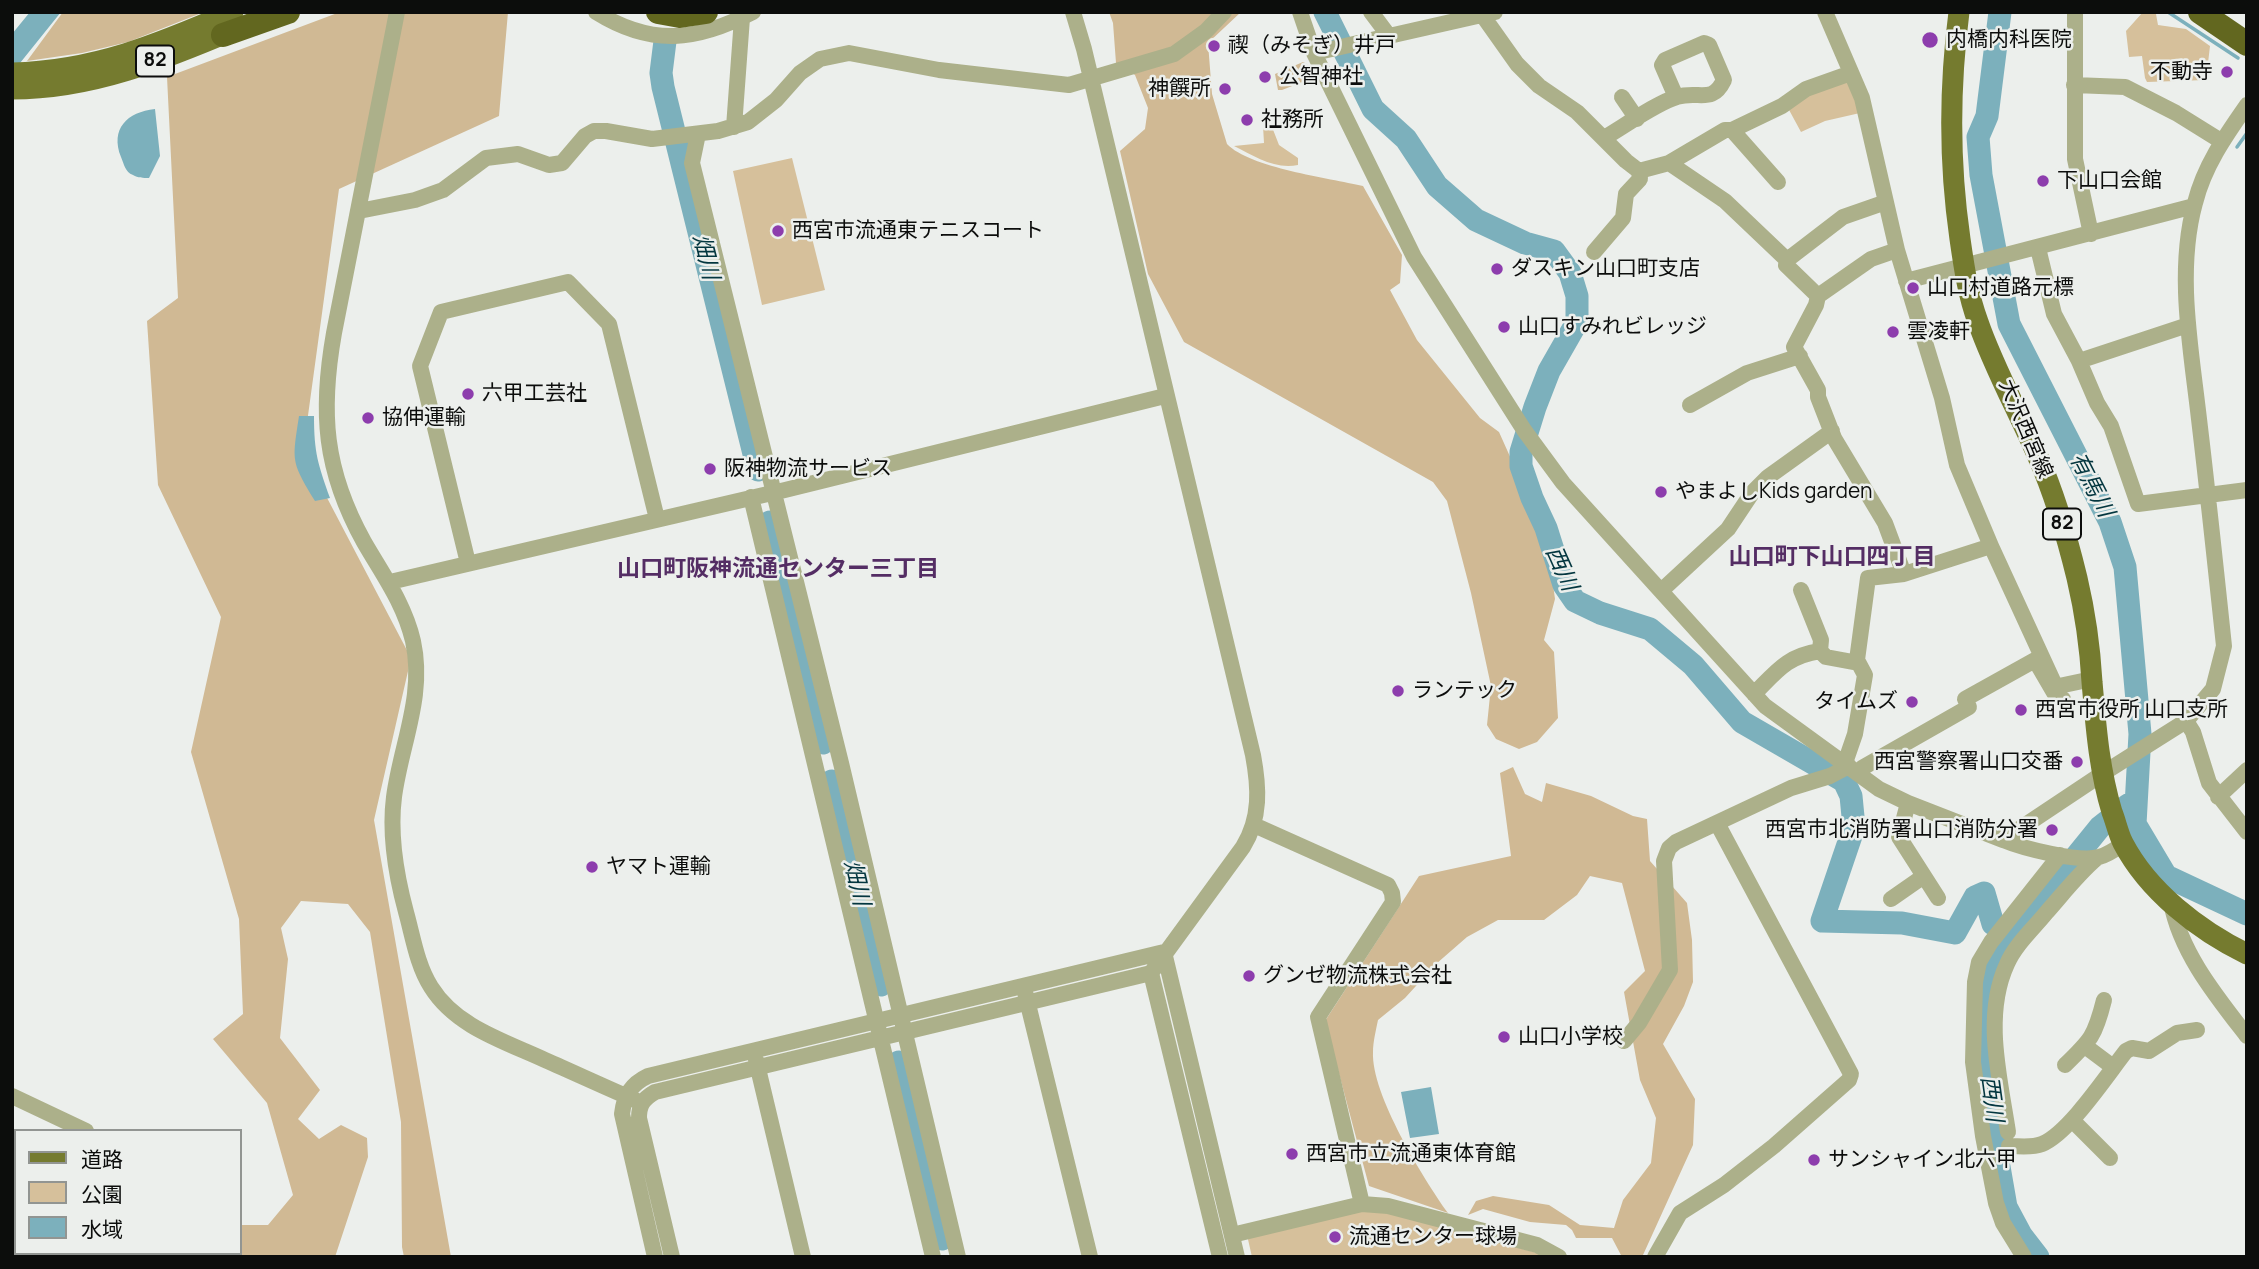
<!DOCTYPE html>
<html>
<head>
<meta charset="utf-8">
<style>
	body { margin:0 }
	#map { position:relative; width:2259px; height:1269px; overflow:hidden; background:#ecefec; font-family:Manrope,"Noto Sans JP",sans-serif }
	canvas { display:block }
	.frame { position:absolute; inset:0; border:14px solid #0c0d0c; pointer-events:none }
	.legend { position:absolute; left:14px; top:1129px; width:228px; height:126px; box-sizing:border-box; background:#ecefec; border:2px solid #929592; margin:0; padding:9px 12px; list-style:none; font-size:21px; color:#0c0d0c }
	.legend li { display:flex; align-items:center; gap:14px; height:35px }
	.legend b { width:35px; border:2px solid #929592 }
</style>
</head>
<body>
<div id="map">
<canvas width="2259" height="1269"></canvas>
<div class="frame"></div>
<ul class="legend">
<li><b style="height:9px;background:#757b2f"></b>道路</li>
<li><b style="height:19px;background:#d6c09b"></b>公園</li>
<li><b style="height:19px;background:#7cb0bc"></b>水域</li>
</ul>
</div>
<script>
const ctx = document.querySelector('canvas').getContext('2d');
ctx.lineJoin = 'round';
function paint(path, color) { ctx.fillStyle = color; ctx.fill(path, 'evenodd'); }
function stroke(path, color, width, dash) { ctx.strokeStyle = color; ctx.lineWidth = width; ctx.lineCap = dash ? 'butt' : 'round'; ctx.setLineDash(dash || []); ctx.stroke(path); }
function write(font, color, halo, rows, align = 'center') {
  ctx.font = font + ' Manrope,"Noto Sans JP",sans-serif'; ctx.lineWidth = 5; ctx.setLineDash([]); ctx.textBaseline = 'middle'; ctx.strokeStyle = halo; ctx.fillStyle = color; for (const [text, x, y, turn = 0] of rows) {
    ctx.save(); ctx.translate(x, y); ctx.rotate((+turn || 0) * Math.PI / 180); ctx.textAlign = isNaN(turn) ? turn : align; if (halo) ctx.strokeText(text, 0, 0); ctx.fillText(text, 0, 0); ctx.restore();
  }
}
paint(new Path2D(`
	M2143,12L2156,14L2158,25L2186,29L2210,46L2206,80L2147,82L2145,78L2142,56L2129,57L2126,31Z
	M1847,78L1860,113L1825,121L1801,132L1788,108L1808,93Z
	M1269,125L1272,127L1279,145L1298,158V165C1275,170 1254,156 1234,146L1264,143L1263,126Z
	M792,158L825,290L762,305L733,171Z
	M1366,1208L1390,1211L1551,1257H1252L1247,1235Z`), '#d6c09b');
paint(new Path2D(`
	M63,12H204L128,42L82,53L27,61Z
	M340,12H508L499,116L339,189L303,452L411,658L374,820L451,1257H404L402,1247L401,1122L370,932L348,904L301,901L281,928L288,959L280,1038L320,1090L298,1119L319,1139L341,1125L367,1138L368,1157L335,1257H227L223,1253H240V1225H268L293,1195L267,1103L213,1039L243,1014L239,919L191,752L221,617L158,485L147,321L178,298L167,77Z
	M1109,12H1241L1208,43L1212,94L1227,144C1250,168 1329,178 1363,186L1402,255L1400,283L1390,290L1417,340L1480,418L1499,432L1516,470L1521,496L1550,563L1555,599L1544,640L1554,652L1558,718L1537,742L1519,749L1496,739L1487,725L1491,686L1471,593L1447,501L1433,482L1184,342L1148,274L1120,151L1145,129L1148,108L1135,75L1116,63L1113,23Z
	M1303,62L1307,64L1312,76L1310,79L1282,90H1278L1275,74Z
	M1513,767L1525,794L1542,802L1546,783L1591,796L1633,816L1647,819L1650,861L1687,903L1692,940L1693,982L1684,1006L1663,1044L1695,1099L1693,1145L1643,1255L1622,1257L1612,1238H1576L1572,1230L1566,1225L1530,1222L1483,1209L1468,1215L1476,1201L1493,1196L1549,1205L1580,1225L1614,1228L1623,1200L1651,1163L1656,1118L1640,1080L1624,992L1645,971L1622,883L1590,876L1577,895L1544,920H1498L1467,937L1436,964L1405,998L1378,1020C1376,1030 1373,1042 1373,1052C1371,1094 1423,1178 1448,1213L1369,1186L1325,1021L1419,876L1511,856L1500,773Z`), '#d0b994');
paint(new Path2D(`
	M30,12H61L12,73V34Z
	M155,109L160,156L149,178C143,178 138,178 133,175C125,172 124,164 121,157C110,129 127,112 155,109Z
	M299,416H314C314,453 318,464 330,498L315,501C291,461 292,462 299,416Z
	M1431,1087L1439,1134L1410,1138L1401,1092Z`), '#7cb0bc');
stroke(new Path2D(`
	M2168,12L2238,58
	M2237,147L2247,133`), '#7cb0bc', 3.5);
stroke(new Path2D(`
	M1325,12L1373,109L1406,139L1437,186L1476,220L1525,243L1554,251L1570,273L1577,296V322L1549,371L1535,407L1521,452V466L1532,498L1546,528L1564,585L1575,601L1600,613L1650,629L1693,665L1742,722L1844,781L1851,796L1854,827L1822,921L1902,923L1955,933L1975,897L1984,893L1993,924
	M2000,12L1987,116L1978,137L1981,175L2009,324L2110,522L2125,567L2140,734L2135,824L2166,876L2247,914
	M665,41L661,73L663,87L758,470
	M770,522L823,743
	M832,781L881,985
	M899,1062L942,1239
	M2038,1257L2021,1235L2006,1207L1998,1161L1983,1045V998L1992,966L2010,938L2100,827L2128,805`), '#7cb0bc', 23);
stroke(new Path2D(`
	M397,12L334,333C320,412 324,470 364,542C383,575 404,603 413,641C425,696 401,744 394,797C389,836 396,875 406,912C413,937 417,965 431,987C456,1027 504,1041 545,1060C577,1074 609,1089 642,1103
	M596,12C652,47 697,41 753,12
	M1300,12L1314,53L1414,257L1524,430L1563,483L1765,706L1879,789L1908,803L2003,840L2102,774L2186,721L2213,689L2224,646C2216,570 2208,494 2199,419C2191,348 2176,272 2195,203C2204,166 2226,135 2247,105
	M1371,12L1389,36
	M1825,12L1862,98L1897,250L1942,398L1957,465L1991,546L2054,683L2059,686L2092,679
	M2075,12V159L2091,234
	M1483,16L1517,64L1539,86L1577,112L1626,161L1639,171L1669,163L1725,201L1787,260L1786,265L1818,296
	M1314,53L1495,12
	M2074,85L2125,87L2176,113L2221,141
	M1622,97L1637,119
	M734,127L742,18
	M1732,130L1778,182
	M698,134L692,163L841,763L958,1257
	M1604,138C1623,127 1658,102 1677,97C1699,90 1712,105 1724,80L1709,45L1704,43L1665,60L1662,65L1676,97
	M1669,163L1725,130H1732L1782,106L1806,89L1851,73
	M359,211L415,200L443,190L486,158L518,154L549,165L562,163L585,136L594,131H606L652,139L718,131L748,122L776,100L800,73L820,59L849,53L939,70L1069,85L1174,54L1206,31L1224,12
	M2038,248L2054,314L2079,361L2097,403L2111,426L2138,504L2247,490
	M1897,250L1871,259L1818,296L1816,305L1794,347L1818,390V397L1834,438L1885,523L1904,574L1991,546
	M1594,252L1623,218L1626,194L1640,179L1639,171
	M1787,260L1843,217L1886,202
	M1906,281L2194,206
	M2079,361L2188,325
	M1690,405L1747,373L1800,356
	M751,497L933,1257
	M468,563L420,366L441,312L568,282L609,324L657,519
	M390,582L785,490L1165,396
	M1801,590L1821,640L1820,651
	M1661,591L1728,529L1752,493L1768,477L1832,431
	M1754,694C1777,671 1787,656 1820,651L1826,657L1853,662L1857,660L1868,578L1904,574
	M2186,721L2193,732L2209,783L2247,832
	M1845,763L1855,734L1865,675L1857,660
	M1862,768L1969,707L1965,699L2035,660L2056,696L2063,699
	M2218,797L2247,770
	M1908,803L1899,837L1938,898
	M1254,825L1388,885L1392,893L1393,902L1318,1017L1362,1204
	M2003,840C2022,848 2080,863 2099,857C2107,855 2116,849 2123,844
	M1891,899L1924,876
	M2171,902C2180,952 2216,996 2247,1036
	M1151,973L1220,1257
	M1025,992L1090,1257
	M1624,1041L1639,1023L1670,970L1664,861L1669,848L1676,842L1791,788L1830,776L1849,766
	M2085,1046L2113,1067
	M756,1060L803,1257
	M2065,1065C2091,1040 2095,1036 2104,1000
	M12,1096L86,1131
	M2072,1120L2110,1158
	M2008,1132C2000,1078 1983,1016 2007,964C2015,945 2033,929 2046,913C2063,894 2078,874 2097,858
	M2009,1146C2020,1146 2032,1148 2042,1144C2069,1133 2107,1075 2126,1051L2132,1048L2149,1051L2177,1033L2197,1030
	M1232,1235L1362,1204L1388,1206L1537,1245L1559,1257
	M12,1253L16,1238
	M49,1253L98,1255L99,1253
	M166,1253V1257
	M655,1257L622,1114C624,1096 631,1084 648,1076L1164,952L1237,1257
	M672,1257L639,1118C639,1105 643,1099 655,1092L1151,973L1243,847C1261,818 1259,787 1253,755L1084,49L1073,12
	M1655,1257L1680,1213L1724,1185L1774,1146L1849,1080L1851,1074L1717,823
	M2024,1257L2003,1223L1996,1203L1983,1136L1973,1062L1975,982L1979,962L1991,942L2060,855`), '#acb08a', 16);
stroke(new Path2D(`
	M1959,12C1949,89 1949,163 1960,239C1964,267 1968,295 1978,322C1993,366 2019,413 2038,457C2055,495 2067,537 2077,578C2085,612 2090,647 2092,682C2096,727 2099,769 2112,812C2116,822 2118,833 2123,843C2148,891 2198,930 2247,954
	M12,73C94,71 159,44 233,12
	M12,89C92,89 165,59 238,28`), '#757b2f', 21);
stroke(new Path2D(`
	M658,12L680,16L706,12
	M2200,12L2247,44
	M223,35L288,12`), '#62671f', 24);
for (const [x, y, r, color] of [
	[1930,40,9,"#8d3dad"],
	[1214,46,7,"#8d3dad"],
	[2227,72,7,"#8d3dad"],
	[1265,77,7,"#8d3dad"],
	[1225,89,7,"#8d3dad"],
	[1247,120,7,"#8d3dad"],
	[2043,181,7,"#8d3dad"],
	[778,231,7,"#8d3dad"],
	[1497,269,7,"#8d3dad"],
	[1913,288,7,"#8d3dad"],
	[1504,327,7,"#8d3dad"],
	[1893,332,7,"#8d3dad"],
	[468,394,7,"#8d3dad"],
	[368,418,7,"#8d3dad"],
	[710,469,7,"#8d3dad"],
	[1661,492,7,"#8d3dad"],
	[1398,691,7,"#8d3dad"],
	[1912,702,7,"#8d3dad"],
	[2021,710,7,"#8d3dad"],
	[2077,762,7,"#8d3dad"],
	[2052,830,7,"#8d3dad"],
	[592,867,7,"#8d3dad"],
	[1249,976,7,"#8d3dad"],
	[1504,1037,7,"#8d3dad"],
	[1292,1154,7,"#8d3dad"],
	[1814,1160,7,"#8d3dad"],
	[1335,1237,7,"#8d3dad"]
]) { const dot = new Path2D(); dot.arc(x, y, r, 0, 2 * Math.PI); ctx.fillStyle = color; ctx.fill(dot); stroke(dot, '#ecefec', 2.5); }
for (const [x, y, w] of [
	[155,61,38],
	[2062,524,38]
]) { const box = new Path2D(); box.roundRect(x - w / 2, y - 15.5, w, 31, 5); ctx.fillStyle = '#ecefec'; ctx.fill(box); stroke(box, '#0c0d0c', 2); }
write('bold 19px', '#0c0d0c', null, [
	["82",155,61],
	["82",2062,524]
]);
write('21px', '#0c0d0c', '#ecefec', [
	["内橋内科医院",1946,40],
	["禊（みそぎ）井戸",1228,46],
	["不動寺",2213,72,"right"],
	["公智神社",1279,77],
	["神饌所",1211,89,"right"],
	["社務所",1261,120],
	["下山口会館",2057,181],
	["西宮市流通東テニスコート",792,231],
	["ダスキン山口町支店",1511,269],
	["山口村道路元標",1927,288],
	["山口すみれビレッジ",1518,327],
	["雲凌軒",1907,332],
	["六甲工芸社",482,394],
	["協伸運輸",382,418],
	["阪神物流サービス",724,469],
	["やまよしKids garden",1675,492],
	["ランテック",1412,691],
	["タイムズ",1898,702,"right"],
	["西宮市役所 山口支所",2035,710],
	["西宮警察署山口交番",2063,762,"right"],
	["西宮市北消防署山口消防分署",2038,830,"right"],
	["ヤマト運輸",606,867],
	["グンゼ物流株式会社",1263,976],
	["山口小学校",1518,1037],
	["西宮市立流通東体育館",1306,1154],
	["サンシャイン北六甲",1828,1160],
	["流通センター球場",1349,1237]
], 'left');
write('21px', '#0c0d0c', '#ecefec', [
	["大沢西宮線",2025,429,67]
]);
write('italic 23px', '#03363f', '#ecefec', [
	["畑川",705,257,76],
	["有馬川",2091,485,63],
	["西川",1561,569,66],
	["畑川",856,883,77],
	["西川",1991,1099,82]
]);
write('bold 23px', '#542d64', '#ecefec', [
	["山口町下山口四丁目",1832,558],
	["山口町阪神流通センター三丁目",778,570]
]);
</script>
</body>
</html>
